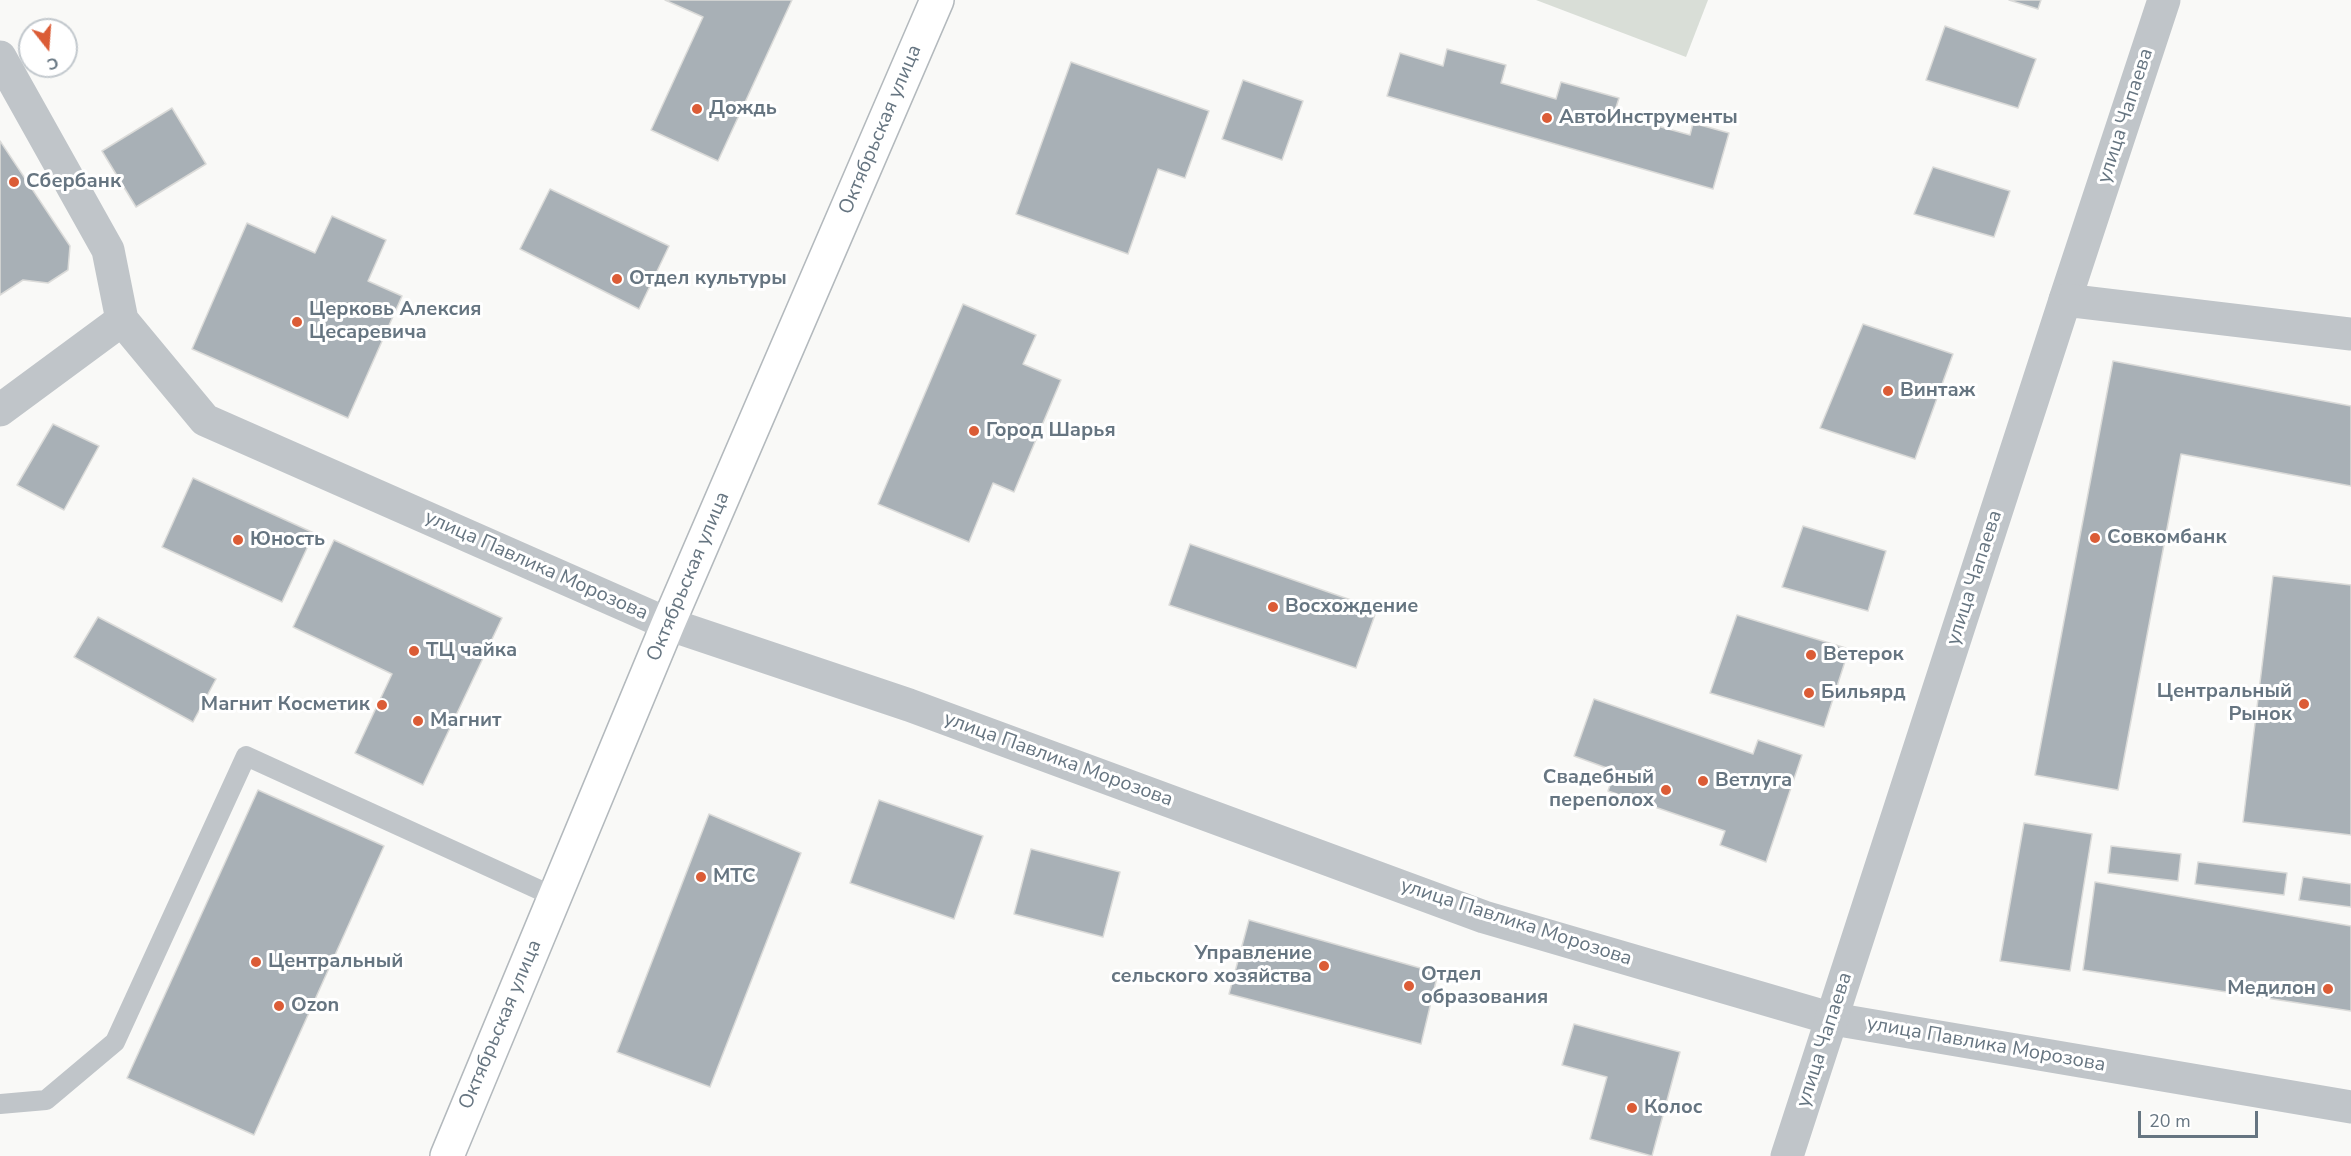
<!DOCTYPE html>
<html>
<head>
<meta charset="utf-8">
<style>
	body { margin:0 }
	#map { position:relative; width:2351px; height:1156px; overflow:hidden; background:#f9f9f7; font-family:"Nunito Sans",sans-serif }
	canvas { display:block }
	.north { position:absolute; left:18px; top:18px; width:60px; height:60px; box-sizing:border-box; background:#fff; border:2px solid #c2c8cd; border-radius:50%; rotate:163deg; font-size:16px; font-weight:700; line-height:24px; text-align:center; color:#667581 }
	.north::after { content:''; display:block; margin:auto; width:21px; height:27px; background:#db5c36; clip-path:polygon(50% 0,100% 100%,50% 72%,0 100%) }
	.scale { position:absolute; left:2138px; top:1111px; width:120px; height:27px; box-sizing:border-box; border:3px solid #667581; border-top:0; padding-left:8px; font-size:18px; line-height:21px; white-space:nowrap; color:#667581; -webkit-text-stroke:4px #fff; paint-order:stroke }
</style>
</head>
<body>
<div id="map">
<canvas width="2351" height="1156"></canvas>
<div class="north">С</div>
<div class="scale">20 m</div>
</div>
<script>
const ctx = document.querySelector('canvas').getContext('2d');
ctx.lineJoin = 'round';
function paint(path, color) { ctx.fillStyle = color; ctx.fill(path, 'evenodd'); }
function stroke(path, color, width, dash) { ctx.strokeStyle = color; ctx.lineWidth = width; ctx.lineCap = dash ? 'butt' : 'round'; ctx.setLineDash(dash || []); ctx.stroke(path); }
function write(font, color, halo, rows, align = 'center') {
  ctx.font = font + ' "Nunito Sans",sans-serif'; ctx.lineWidth = 6; ctx.setLineDash([]); ctx.textBaseline = 'middle'; ctx.strokeStyle = halo; ctx.fillStyle = color; for (const [text, x, y, turn = 0] of rows) {
    ctx.save(); ctx.translate(x, y); ctx.rotate((+turn || 0) * Math.PI / 180); ctx.textAlign = isNaN(turn) ? turn : align; if (halo) ctx.strokeText(text, 0, 0); ctx.fillText(text, 0, 0); ctx.restore();
  }
}
paint(new Path2D(`
	M1536,0H1708L1686,57Z`), '#d9ded7');
const building = new Path2D(`
	M665,0H792L718,161L651,130L703,17Z
	M2009,0H2041L2038,9Z
	M1945,26L2036,59L2018,108L1926,80Z
	M1447,49L1506,65L1501,83L1556,99L1561,82L1619,98L1614,114L1690,135L1693,123L1729,133L1713,189L1387,96L1400,53L1443,66Z
	M1071,62L1209,111L1185,178L1158,169L1128,254L1016,214Z
	M1243,80L1303,101L1282,160L1222,139Z
	M172,108L206,164L136,207L102,151Z
	M0,141L70,246L68,270L48,283L23,280L0,295Z
	M1933,167L2010,191L1994,237L1914,214Z
	M550,189L669,246L639,309L520,249Z
	M332,216L386,240L368,281L402,296L348,418L192,349L247,223L315,253Z
	M963,304L1036,335L1023,364L1061,380L1014,492L993,483L969,542L878,504Z
	M1863,324L1953,354L1915,459L1820,428Z
	M2113,361L2351,406V486L2181,454L2118,790L2035,775Z
	M53,424L99,446L64,510L17,485Z
	M193,478L314,533L282,602L162,547Z
	M1803,526L1886,551L1868,611L1782,587Z
	M334,540L502,618L423,785L355,753L392,674L293,627Z
	M1190,544L1377,609L1356,668L1169,605Z
	M2273,576L2351,585V835L2243,822Z
	M1737,615L1849,649L1824,727L1710,693Z
	M98,617L216,679L193,722L74,657Z
	M1594,699L1753,754L1758,740L1802,755L1766,862L1720,845L1725,831L1608,791L1615,771L1574,756Z
	M258,790L384,846L254,1135L127,1078Z
	M879,800L983,836L954,919L850,883Z
	M709,814L801,853L710,1087L617,1052Z
	M2024,823L2092,834L2070,971L2000,961Z
	M2111,846L2181,854L2178,881L2108,873Z
	M1031,849L1120,872L1103,937L1014,914Z
	M2198,862L2287,873L2284,895L2195,884Z
	M2303,877L2351,884V907L2299,900Z
	M2095,882L2351,926V1011L2083,970Z
	M1249,920L1438,973L1421,1044L1229,994Z
	M1574,1024L1680,1052L1652,1156L1590,1139L1607,1077L1562,1065Z`);
paint(building, '#a8b0b6');
stroke(building, '#dbdbd9', 1.5);
const secondary = new Path2D(`
	M447,1156L668,624L937,0`);
stroke(secondary, '#b3b9bd', 36);
stroke(new Path2D(`
	M0,1104L46,1100L115,1042L246,756L555,897`), '#c0c5c9', 20);
stroke(new Path2D(`
	M0,57L108,250L122,320L205,420L668,624L909,705L1484,917L1833,1019L2351,1107
	M2065,300L2164,0
	M0,410L122,320`), '#c0c5c9', 33);
stroke(new Path2D(`
	M1787,1156L2065,300L2351,334`), '#c0c5c9', 33);
stroke(secondary, '#fff', 33);
for (const [x, y, r, color] of [
	[697,109,6,"#db5c36"],
	[1547,118,6,"#db5c36"],
	[14,182,6,"#db5c36"],
	[617,279,6,"#db5c36"],
	[297,322,6,"#db5c36"],
	[1888,391,6,"#db5c36"],
	[974,431,6,"#db5c36"],
	[2095,538,6,"#db5c36"],
	[238,540,6,"#db5c36"],
	[1273,607,6,"#db5c36"],
	[414,651,6,"#db5c36"],
	[1811,655,6,"#db5c36"],
	[1809,693,6,"#db5c36"],
	[2304,704,6,"#db5c36"],
	[382,705,6,"#db5c36"],
	[418,721,6,"#db5c36"],
	[1703,781,6,"#db5c36"],
	[1666,790,6,"#db5c36"],
	[701,877,6,"#db5c36"],
	[256,962,6,"#db5c36"],
	[1324,966,6,"#db5c36"],
	[1409,986,6,"#db5c36"],
	[2328,989,6,"#db5c36"],
	[279,1006,6,"#db5c36"],
	[1632,1108,6,"#db5c36"]
]) { const dot = new Path2D(); dot.arc(x, y, r, 0, 2 * Math.PI); ctx.fillStyle = color; ctx.fill(dot); stroke(dot, '#fff', 2); }
write('bold 20px', '#667581', '#fff', [
	["Дождь",709,109],
	["АвтоИнструменты",1559,118],
	["Сбербанк",26,182],
	["Отдел культуры",629,279],
	["Церковь Алексия",309,310],
	["Цесаревича",309,333],
	["Винтаж",1900,391],
	["Город Шарья",986,431],
	["Совкомбанк",2107,538],
	["Юность",250,540],
	["Восхождение",1285,607],
	["ТЦ чайка",426,651],
	["Ветерок",1823,655],
	["Центральный",2292,692,"right"],
	["Рынок",2292,715,"right"],
	["Бильярд",1821,693],
	["Магнит Косметик",370,705,"right"],
	["Магнит",430,721],
	["Свадебный",1654,778,"right"],
	["переполох",1654,801,"right"],
	["Ветлуга",1715,781],
	["МТС",713,877],
	["Управление",1312,954,"right"],
	["сельского хозяйства",1312,977,"right"],
	["Центральный",268,962],
	["Отдел",1421,975],
	["образования",1421,998],
	["Медилон",2316,989,"right"],
	["Ozon",291,1006],
	["Колос",1644,1108]
], 'left');
write('20px', '#667581', '#fff', [
	["улица Чапаева",2126,116,-72],
	["Октябрьская улица",881,130,-67],
	["улица Павлика Морозова",536,566,24],
	["Октябрьская улица",689,577,-67],
	["улица Чапаева",1975,578,-72],
	["улица Павлика Морозова",1058,760,20],
	["улица Павлика Морозова",1516,923,18],
	["Октябрьская улица",501,1025,-67],
	["улица Чапаева",1825,1040,-72],
	["улица Павлика Морозова",1986,1045,10]
]);
</script>
</body>
</html>
